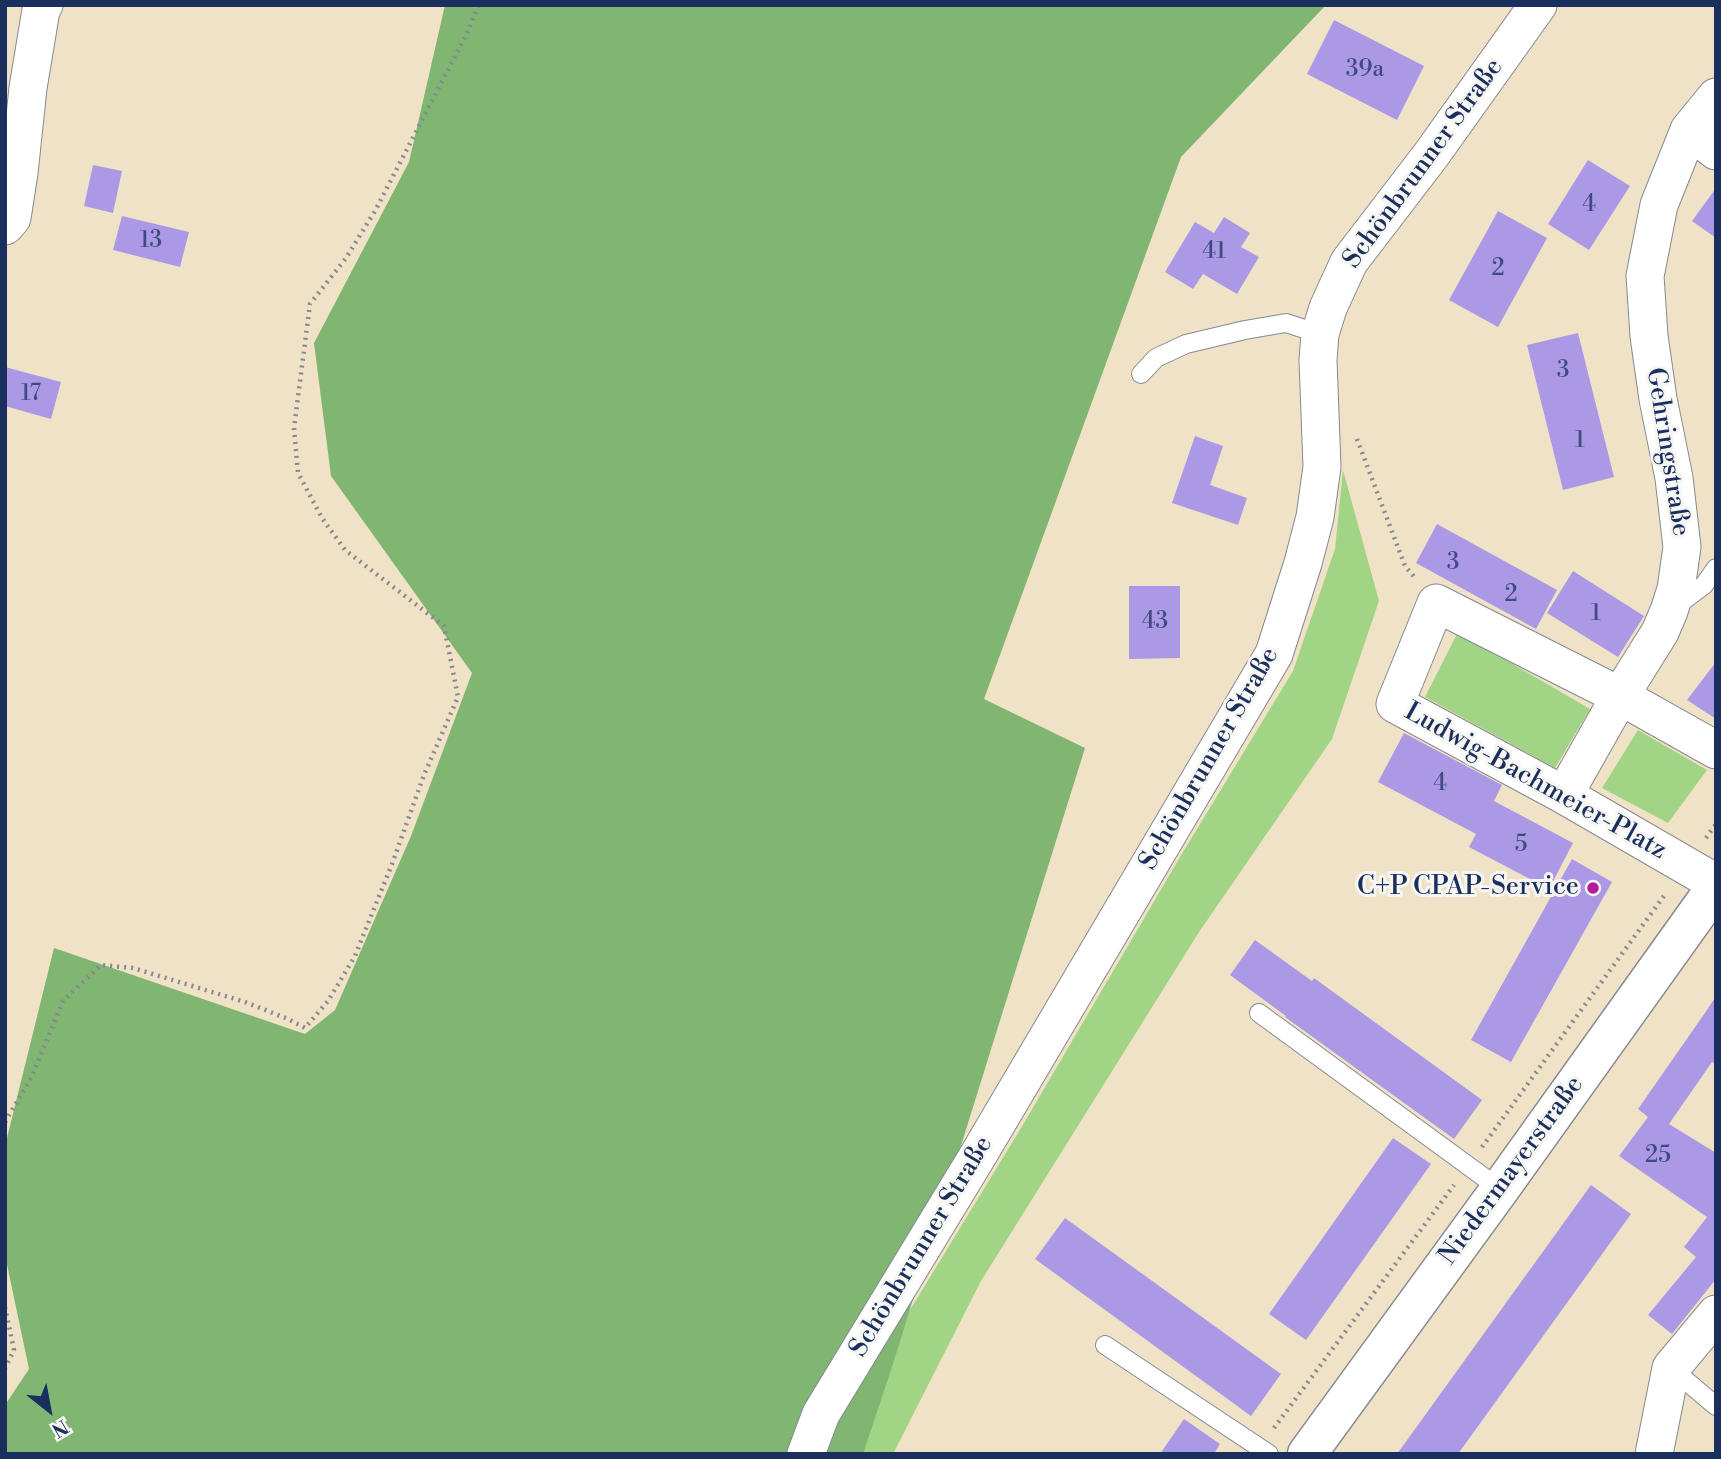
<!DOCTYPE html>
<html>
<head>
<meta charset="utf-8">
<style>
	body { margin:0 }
	#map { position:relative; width:1721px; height:1459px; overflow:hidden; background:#f0e2c6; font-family:"Libre Bodoni",serif }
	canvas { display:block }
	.frame { position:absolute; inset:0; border:7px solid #1b2f5e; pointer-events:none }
	.north { position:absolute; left:14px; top:1375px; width:70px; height:70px; -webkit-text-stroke:5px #f6f6f2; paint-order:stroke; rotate:149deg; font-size:19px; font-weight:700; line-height:28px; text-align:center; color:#1b2f5e }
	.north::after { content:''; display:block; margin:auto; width:24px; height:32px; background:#1b2f5e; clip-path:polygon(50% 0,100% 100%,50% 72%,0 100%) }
</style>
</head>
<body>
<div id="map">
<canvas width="1721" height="1459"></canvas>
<div class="frame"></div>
<div class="north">N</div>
</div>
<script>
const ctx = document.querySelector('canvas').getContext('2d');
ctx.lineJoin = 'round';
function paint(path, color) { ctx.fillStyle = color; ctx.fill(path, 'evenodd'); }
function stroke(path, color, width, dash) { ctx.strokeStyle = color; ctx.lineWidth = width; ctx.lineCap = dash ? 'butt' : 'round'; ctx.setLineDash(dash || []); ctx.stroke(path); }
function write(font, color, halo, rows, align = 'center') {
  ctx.font = font + ' "Libre Bodoni",serif'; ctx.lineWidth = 6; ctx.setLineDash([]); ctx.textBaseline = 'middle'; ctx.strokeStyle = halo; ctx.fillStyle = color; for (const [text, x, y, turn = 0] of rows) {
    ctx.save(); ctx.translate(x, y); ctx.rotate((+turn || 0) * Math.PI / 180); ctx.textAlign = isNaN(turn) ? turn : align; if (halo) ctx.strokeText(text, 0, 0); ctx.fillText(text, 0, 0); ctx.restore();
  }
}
paint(new Path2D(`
	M1343,470L1379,601L1332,739L1199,932L981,1281L893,1454H831L841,1423L1021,1128L1183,852L1293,671L1335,549Z
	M1458,632L1590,709L1555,768L1425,697Z
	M1638,730L1707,770L1668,823L1602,788Z`), '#a1d585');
paint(new Path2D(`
	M445,5H1326L1181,157L984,699L1085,748L891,1370L863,1454H5V1405L29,1369L5,1255V1146L54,948L305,1034L335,1010L411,836L472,673L331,476L314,343L409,162Z`), '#80b672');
paint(new Path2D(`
	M1334,20L1424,66L1397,120L1307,74Z
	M1588,160L1630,186L1589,250L1548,224Z
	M93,165L122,171L113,213L84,206Z
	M1716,188V238L1692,221Z
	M1498,211L1547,238L1498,327L1449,300Z
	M122,216L189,232L180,267L113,250Z
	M1224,217L1250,233L1241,247L1259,257L1237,294L1203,274L1193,289L1165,272L1195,222L1214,233Z
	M1578,333L1614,477L1563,490L1527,345Z
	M5,367L61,382L51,419L5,406Z
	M1195,436L1223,446L1210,485L1247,498L1238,525L1172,503Z
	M1437,524L1557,590L1536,629L1416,563Z
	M1573,571L1644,616L1618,657L1547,613Z
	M1129,586H1180V658L1129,659Z
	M1716,662V719L1687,700Z
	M1404,733L1502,785L1494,801L1573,843L1549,889L1469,847L1476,834L1378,782Z
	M1572,859L1612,882L1511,1062L1471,1040Z
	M1255,940L1312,981L1314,978L1482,1100L1454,1139L1285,1017L1286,1016L1230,975Z
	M1716,996V1064L1712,1062L1669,1124L1716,1153V1279L1672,1334L1648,1315L1696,1257L1684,1247L1707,1217L1619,1156L1648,1117L1638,1109L1707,1010Z
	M1393,1138L1431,1164L1306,1340L1269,1314Z
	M1591,1185L1631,1214L1458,1454H1397Z
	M1065,1218L1281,1374L1251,1416L1035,1259Z
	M1184,1419L1220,1444L1214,1454H1160Z`), '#ac99e5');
const lane = new Path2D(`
	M1141,374L1156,358L1186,344L1245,330L1286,323L1320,334
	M1676,606L1704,585L1716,568
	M1259,1013L1500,1189
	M1105,1345L1269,1454
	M1671,1368L1716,1406`);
const street = new Path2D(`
	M1689,130L1716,151
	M5,226L12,218L19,173L28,88L41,10L44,5
	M1716,750L1620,696L1436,603L1395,704L1564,795L1716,883
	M1564,795L1620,696L1660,632L1669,611L1676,589L1682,547L1674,478L1658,399L1649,336L1645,276L1659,205L1689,130L1716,97
	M806,1454L821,1414L980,1152L1274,654L1303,563L1315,517L1322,467L1318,360L1320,334L1328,308L1349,262L1431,155L1538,5
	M1654,1454L1671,1368L1716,1314`);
const secondary = new Path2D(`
	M1307,1454L1500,1189L1716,887`);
stroke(lane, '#868892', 20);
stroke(street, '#868892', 39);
stroke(secondary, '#868892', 41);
stroke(new Path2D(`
	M1357,439L1405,566L1416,579
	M1706,838L1716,824
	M5,1122L31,1078L63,1001L101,965L133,968L245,1002L288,1019L305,1028L328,1001L355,956L392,864L424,775L458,697L444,626L345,550L322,518L298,473L294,428L310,304L346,258L375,211L467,33L479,5
	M1482,1147L1666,893
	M5,1307L14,1350L5,1368
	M1274,1428L1454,1185`), '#868892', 4.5, [2, 5]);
stroke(lane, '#fff', 18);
stroke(street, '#fff', 37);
stroke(secondary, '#fff', 38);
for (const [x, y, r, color] of [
	[1593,888,7,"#b5179e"]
]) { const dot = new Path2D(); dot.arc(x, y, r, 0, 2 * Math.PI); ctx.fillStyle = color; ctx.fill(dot); stroke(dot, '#f6f6f2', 2.5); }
write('23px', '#3f4a80', null, [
	["39a",1365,70],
	["4",1589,205],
	["13",151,241],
	["41",1214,252],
	["2",1498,269],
	["3",1563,371],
	["17",31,394],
	["1",1580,441],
	["3",1453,563],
	["2",1511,595],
	["1",1596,614],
	["43",1155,622],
	["4",1440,784],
	["5",1521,845],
	["25",1658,1156]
]);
write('26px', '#1b2f5e', '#f6f6f2', [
	["Schönbrunner Straße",1424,164,-54],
	["Gehringstraße",1667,452,81],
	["Schönbrunner Straße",1210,759,-60],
	["Ludwig-Bachmeier-Platz",1535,782,29],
	["Niedermayerstraße",1512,1171,-54],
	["Schönbrunner Straße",922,1247,-59]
]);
write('26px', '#1b2f5e', '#f6f6f2', [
	["C+P CPAP-Service",1579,888]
], 'right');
</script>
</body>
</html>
